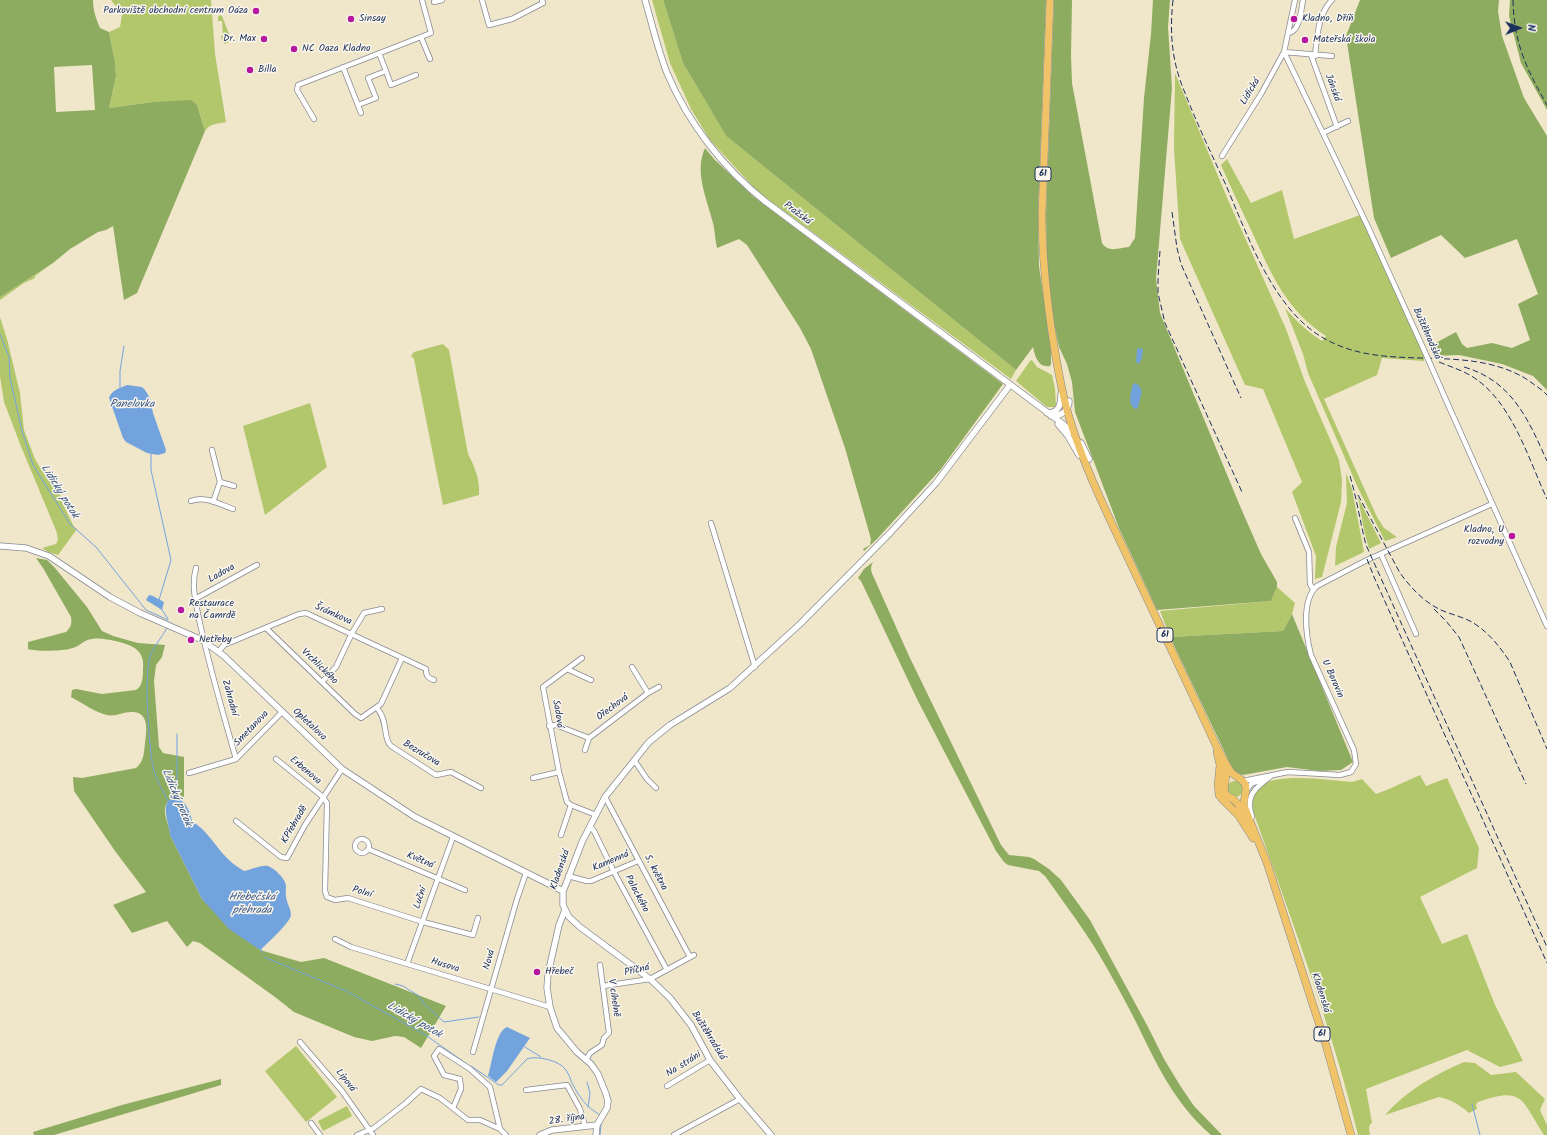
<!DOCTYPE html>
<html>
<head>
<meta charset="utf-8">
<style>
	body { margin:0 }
	#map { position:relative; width:1547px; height:1135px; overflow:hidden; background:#f0e6ca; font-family:Kalam,sans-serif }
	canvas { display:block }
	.north { position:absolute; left:1499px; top:8px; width:40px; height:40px; -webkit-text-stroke:3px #fbf7ec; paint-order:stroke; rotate:89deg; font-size:11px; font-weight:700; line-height:16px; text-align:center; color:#1b2f5e }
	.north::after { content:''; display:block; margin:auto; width:14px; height:18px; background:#1b2f5e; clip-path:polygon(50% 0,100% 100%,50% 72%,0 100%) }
</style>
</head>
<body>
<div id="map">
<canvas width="1547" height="1135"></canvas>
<div class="north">N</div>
</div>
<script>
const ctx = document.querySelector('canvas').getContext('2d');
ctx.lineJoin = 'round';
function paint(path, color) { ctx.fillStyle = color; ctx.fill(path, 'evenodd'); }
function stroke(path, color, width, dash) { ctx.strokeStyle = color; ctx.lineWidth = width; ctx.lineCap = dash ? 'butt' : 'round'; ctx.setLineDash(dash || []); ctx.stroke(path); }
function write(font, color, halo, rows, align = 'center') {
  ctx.font = font + ' Kalam,sans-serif'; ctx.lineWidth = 3; ctx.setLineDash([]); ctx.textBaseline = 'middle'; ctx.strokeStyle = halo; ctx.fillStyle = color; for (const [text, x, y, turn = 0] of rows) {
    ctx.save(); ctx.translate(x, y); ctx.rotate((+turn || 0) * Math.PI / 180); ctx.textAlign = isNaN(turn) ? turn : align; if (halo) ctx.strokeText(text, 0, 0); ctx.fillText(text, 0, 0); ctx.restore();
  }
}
paint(new Path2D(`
	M111,0H211L215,54L226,122C218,124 210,123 205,131L197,105L153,102L109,108L116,76L115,62L109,32L120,27L122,14Z
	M652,0H663L683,63L726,136L1016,370L1011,379L757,191L710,140L691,109L670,63Z
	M220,15L222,16L231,39L230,41L225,44L222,41L221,36H223L222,21H218V17Z
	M1175,73L1228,200L1286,329L1305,382L1339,460L1342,480L1341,502L1322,577L1315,579L1316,556L1292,492L1302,482L1263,389L1245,385L1180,239L1174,149Z
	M1227,159L1251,203L1282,190L1294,239L1360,215L1424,355V361L1382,358L1377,375L1324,399L1377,517L1384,528L1397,537L1385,541L1358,488L1308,373L1303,354L1285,308C1296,321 1308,332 1322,341L1326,336C1287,311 1271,274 1253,234C1242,211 1231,188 1221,165Z
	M53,263L35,276V278L24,283L0,300V297Z
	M0,317L7,339L20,393L24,430L35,459L42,471L56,478L62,502L74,527L77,529L58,555L48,552L42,548L56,544L58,540L57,533L20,444L4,402L0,376Z
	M443,344L449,350L468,454C475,467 480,480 479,495L443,505L414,359L411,356L414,352Z
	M1032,360L1037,367L1052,375L1055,389L1056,406L1054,407H1047L1016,381L1030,361Z
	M310,403L327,467L265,515L243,426Z
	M1346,473L1352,489L1364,552L1335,566L1336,547L1347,503Z
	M1358,497L1381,543L1369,549L1364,530Z
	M1277,587L1295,603L1292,614L1283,631L1170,637L1160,611L1271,601Z
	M1420,775L1426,786L1447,778L1479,848L1477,868L1420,897L1442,944L1467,934L1495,1005L1523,1061L1500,1067L1467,1050L1366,1089L1372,1123L1370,1124L1369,1128L1370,1135H1358C1331,1023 1289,914 1251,805C1253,799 1255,791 1260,786C1277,772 1329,780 1352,782L1362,779L1376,794L1389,789Z
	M1227 789a8 8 0 1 1 16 0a8 8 0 1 1-16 0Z
	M296,1046L337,1097L306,1122L265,1071Z
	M1464,1062L1475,1063L1491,1075L1516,1072L1545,1099L1540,1110L1547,1125V1135H1544C1522,1101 1524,1085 1478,1102L1476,1104L1477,1109L1469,1113C1460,1105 1450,1099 1439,1097L1385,1115C1407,1090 1434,1075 1464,1062Z
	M347,1106L352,1116L323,1131L318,1121Z`), '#b2c76b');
paint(new Path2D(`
	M0,0H93C93,11 96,18 100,28L109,32L115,62L116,76L109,108L153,102L191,100L197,105L205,131L137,293L124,300L113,226L106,230L98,232L70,249L53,263L0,297ZM92,65L95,110L56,112L54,67Z
	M663,0H1046L1038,214L1039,266L1051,348V364L1050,366C1038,368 1035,356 1033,347L1016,370L726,136L683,63Z
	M1054,0H1072L1071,55L1072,83L1102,243C1108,253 1119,248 1129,247L1135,238L1144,98L1151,34L1153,0H1170L1168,27L1172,88L1156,279L1160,313L1240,506L1261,554L1277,582V587L1271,601L1157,610L1119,528L1075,412L1072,382L1067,364L1059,347L1053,318L1047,266L1046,214Z
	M1360,0H1499L1498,11L1502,36L1524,98L1547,136V390L1533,376L1502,364L1459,355L1434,356L1430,346L1456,332L1462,344L1467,348L1492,343L1512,348L1530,340L1518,304L1538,294L1517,239L1465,258L1441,235L1391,258L1374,218L1346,36Z
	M1510,0H1547V110L1521,63L1509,16Z
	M705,148L714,159L754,197L1003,384L941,469L877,539L864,551L863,549L870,545L871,539L845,448L811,349L800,328L747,245L739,239L717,248C715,239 715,231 713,223C707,199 694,172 705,148Z
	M36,558L47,560L55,568L87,607L102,631L113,636L138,643L165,645L162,657L156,665L154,681L159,747L163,753L184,757V801C173,795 164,800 165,813C166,821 170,827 170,835L202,899L260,950L301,962L324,958L446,1006L421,1048L404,1037L395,1036L372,1041L354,1037L294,1012L275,997L200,943L193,941L187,947L167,921L132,933L113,905L146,892L115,851L74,791L73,777L82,778L136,768C144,762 144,752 145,743C147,730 149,711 131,712C123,712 115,717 107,715C96,713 81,702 71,697L72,690L76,689L102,694L136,690C143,686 143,676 143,668C144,661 142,654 136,649C129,643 101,637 92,639C83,640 80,646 73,648C64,651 37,652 28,649V642L66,632C71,627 72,624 71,617L43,568Z
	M873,562C869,569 872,573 875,580L909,656L1001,845L1009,855L1029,857L1034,859L1049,869L1061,880L1090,920L1148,1027L1164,1059L1181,1087L1194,1106L1222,1135H1211C1175,1104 1157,1065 1137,1024C1128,1006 1118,988 1108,970C1090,937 1067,907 1045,876L1039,871L1008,865L1004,862L996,851L918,701L861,581L858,578L864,569Z
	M1292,614L1353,762L1341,770L1319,771L1287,767L1243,775L1234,772L1170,637L1283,631Z
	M221,1079V1085L54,1135H34L33,1132L122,1105Z`), '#8dac5f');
paint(new Path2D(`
	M1140,348L1143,349L1142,358L1139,364L1136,362L1137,349Z
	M1135,383C1146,389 1140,397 1138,408L1135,409C1127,403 1131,393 1133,384Z
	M127,385L142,387L145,390L150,398L153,413L166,450L165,453L158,455L147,453L126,442L123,438L109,398C111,391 119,388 127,385Z
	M149,595L153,596L164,602L162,610L146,600Z
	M177,797C186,803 190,810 192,821C196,824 202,828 206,833C219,848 226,861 244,871C252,870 259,865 268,866C274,868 286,879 286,886C286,891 285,894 287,901C288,906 293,912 290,918C285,927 268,943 260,950L229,929L202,899L170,835C170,824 157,799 177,797Z
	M507,1027L530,1038L507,1071L496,1082L488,1076C492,1064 495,1032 507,1027Z`), '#73a3dd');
stroke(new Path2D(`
	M0,334L9,357L10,378L22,431L33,465L70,524L96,547L146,610L168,620
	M120,387V371L124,346
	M151,453V470L171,560L159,600
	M161,608L168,619
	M167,628C162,637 155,645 151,654C143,672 149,746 153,767C156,780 163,791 169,803
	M177,797V734
	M261,948L262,953
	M264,957L346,991L424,1034L467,1064
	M395,984L403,986L419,996L424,1004L444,1022L479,1017
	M525,1047L541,1057
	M471,1066L499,1085H502L527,1059C536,1055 560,1061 565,1069C568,1072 570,1078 572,1083C580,1098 585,1106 600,1115
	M587,1082L590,1093L588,1107
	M1472,1104L1480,1135
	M600,1135L601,1124`), '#73a3dd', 1);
const minor = new Path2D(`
	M482,0L489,25L512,19L543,3L542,0
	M434,2L442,0
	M1288,33C1300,32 1301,10 1303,0
	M421,37L430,59
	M1284,52L1369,229L1424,350
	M1284,52L1332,56
	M1311,55L1337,127
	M1315,56C1317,37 1318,14 1332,0
	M343,67L361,113
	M386,71L391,85L416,75
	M358,105L376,98L368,78L386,71L379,53
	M314,119L297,90L298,85L431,33L422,0
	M1323,133L1348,121
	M1222,156L1261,94L1284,52L1295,0
	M1446,400L1547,626
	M212,450L220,482L213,502
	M220,482L234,486
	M191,501C205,495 221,505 233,509
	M1295,518L1309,552L1310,584L1313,589
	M711,523L755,667
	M1381,554L1416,634
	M196,568C191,585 196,603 199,619C209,666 223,713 236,759
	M195,599L257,565
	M266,628L355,714L361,718L381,704L402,658
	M219,651L224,645L299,614L306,613L426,669C426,675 427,678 434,680
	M582,658L543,687L559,772L567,802L571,805L596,815
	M632,667L648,693
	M567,669L591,680
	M322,682L336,667L352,633L364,613L382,609
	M377,708C388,720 383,739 391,746L436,775L451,772L481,788
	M549,726L556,725L589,738L648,693L659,687
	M585,750L589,738
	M276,759L323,797L327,803L325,891L327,897L335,900L348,898L423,922L473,935L478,918
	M634,760L647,779L656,788
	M189,773L236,759L282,712
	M533,778L559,772
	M1243,781L1288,772L1340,775L1351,772L1356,764L1354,750L1311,655C1306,636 1301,600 1317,586L1367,560L1492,504
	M1246,791L1251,784L1264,779
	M605,797L690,957
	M1252,817C1245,795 1255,788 1271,776
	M236,821L281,857L287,858L305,825L342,769
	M590,826L594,831L614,872L667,970
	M561,835L571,805
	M355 846a7 7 0 1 1 14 0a7 7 0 1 1-14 0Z
	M368,849L465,890
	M568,876L587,881H591L638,861
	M335,939L351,947L550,1007
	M407,964L453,837
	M603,986L650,979L694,955
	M300,1042L342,1091L373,1135
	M473,1052L517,899L526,873
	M586,1060L590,1053L602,1045L604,1038L609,1033L600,965
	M667,1086L710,1060
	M526,1090L567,1085L580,1109L585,1126
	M453,1108L461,1089L460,1079L444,1075L434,1056L439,1049L470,1069L490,1087L500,1129
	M311,1123L320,1135
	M357,1135L374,1128L406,1103L421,1089L440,1098L468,1120H480L500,1129L506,1135
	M674,1135L740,1099`);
const tertiary = new Path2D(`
	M645,0C652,24 658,50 667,73C688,123 723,168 766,202L1063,424L1075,435
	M1047,413C1059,413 1061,405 1061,394
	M1051,416C1061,416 1069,411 1069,401
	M1058,424L1068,436L1079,455
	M1081,443L1089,459
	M0,546L26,548L49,556L110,597L140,613L202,640L224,656L342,769L415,817L563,891
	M565,910L559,925L548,974L547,988L550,1007L557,1028L577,1052L591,1064L598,1074L606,1094L608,1101L607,1108L597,1125L596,1135
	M540,1135L552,1130L597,1125
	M771,1135L740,1099L710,1060L691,1025L670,998L650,979L580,927L569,917L563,905V891L566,884L582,842L605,797L649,742L670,725L730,688L800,624L890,533L936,483L1010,385`);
const primary = new Path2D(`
	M1050,0L1042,214C1042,259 1047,302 1054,346C1058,370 1062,394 1069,417C1084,467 1107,513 1129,560C1157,620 1186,680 1214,741C1219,751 1224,762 1231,772C1235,777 1242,778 1245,784C1248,791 1243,798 1244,806L1267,863L1326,1045L1351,1135
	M1217,752L1220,765L1218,785L1219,795L1223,800L1239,816L1253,838
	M1224,765L1226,775L1224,791L1227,796L1233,799L1238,804L1244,816`);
stroke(minor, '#868a94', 6);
stroke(tertiary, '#868a94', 7);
stroke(primary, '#868a94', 8);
stroke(minor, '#fff', 4.5);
stroke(tertiary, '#fff', 5.5);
stroke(primary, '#f0c369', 7);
stroke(new Path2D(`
	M1173,0C1170,28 1171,53 1180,80C1193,115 1209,149 1225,183C1248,236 1274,314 1329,341C1390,373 1468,342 1528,380C1534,385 1542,389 1547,395
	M1513,0C1514,43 1526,68 1547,105
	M1172,212L1177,248L1181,264L1241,398
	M1160,251L1158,278V293L1165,323L1242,492
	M1439,362C1451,367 1462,370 1473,377C1512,402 1528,458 1547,499
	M1464,367C1512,381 1528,419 1547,461
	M1350,476C1357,499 1360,522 1366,545L1547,947
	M1358,495L1400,573C1411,588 1424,602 1441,610C1452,615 1465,617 1475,624C1490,634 1500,647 1510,662L1547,749
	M1367,559L1374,577L1547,963
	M1434,609L1446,621L1459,637L1526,784`), '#1b2f5e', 1, [6, 3]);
const minorBridge = new Path2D(`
	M1424,350L1446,400`);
stroke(minorBridge, '#868a94', 6, []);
stroke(minorBridge, '#fff', 4.5);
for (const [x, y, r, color] of [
	[256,11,4,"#b5179e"],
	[351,19,4,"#b5179e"],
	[1294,19,4,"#b5179e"],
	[264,39,4,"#b5179e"],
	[1305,40,4,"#b5179e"],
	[294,49,4,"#b5179e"],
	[250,70,4,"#b5179e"],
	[1512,536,4,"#b5179e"],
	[181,610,4,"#b5179e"],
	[191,640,4,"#b5179e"],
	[537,972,4,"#b5179e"]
]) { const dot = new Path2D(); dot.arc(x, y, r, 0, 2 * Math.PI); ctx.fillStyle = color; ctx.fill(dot); stroke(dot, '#fbf7ec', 1.5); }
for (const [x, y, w] of [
	[1043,174,16],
	[1165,635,16],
	[1322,1034,16]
]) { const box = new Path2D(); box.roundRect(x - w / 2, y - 7, w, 14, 3); ctx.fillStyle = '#fbf7ec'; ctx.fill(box); stroke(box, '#1b2f5e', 1); }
write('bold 9px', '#1b2f5e', null, [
	["61",1043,174],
	["61",1165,635],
	["61",1322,1034]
]);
write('10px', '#1b2f5e', '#fbf7ec', [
	["Parkoviště obchodní centrum Oáza",248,11,"right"],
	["Sinsay",359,19],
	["Kladno, Dříň",1302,19],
	["Dr. Max",256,39,"right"],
	["Mateřská škola",1313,40],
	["NC Oaza Kladno",302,49],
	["Billa",258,70],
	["Kladno, U",1504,530,"right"],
	["rozvodny",1504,542,"right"],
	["Restaurace",189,604],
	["na Čamrdě",189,616],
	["Netřeby",199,640],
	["Hřebeč",545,972]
], 'left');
write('10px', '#1b2f5e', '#fbf7ec', [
	["Jánská",1332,88,70],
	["Lidická",1251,92,-59],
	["Pražská",797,214,37],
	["Buštěhradská",1426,334,66],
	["Ladova",222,574,-29],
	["Šrámkova",333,615,24],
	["Vrchlického",319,667,44],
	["U Borovin",1332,679,66],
	["Zahradní",229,698,75],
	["Ořechová",613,708,-37],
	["Sadová",557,714,81],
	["Opletalova",309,725,43],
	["Smetanova",252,729,-46],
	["Bezručova",421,754,31],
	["Erbenova",305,771,40],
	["KPřehradě",295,825,-60],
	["Květná",420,861,23],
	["Kamenná",611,862,-23],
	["Kladenská",561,870,-71],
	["5. května",655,873,62],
	["Polní",362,893,16],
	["Palackého",636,894,62],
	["Luční",421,898,-71],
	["Nová",490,960,-74],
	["Husova",445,966,17],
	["Příčná",637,971,-13],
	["Kladenská",1320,993,72],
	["V cihelně",613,998,82],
	["Buštěhradská",708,1036,58],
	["Na stráni",684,1065,-32],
	["Lípová",345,1081,52],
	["28. října",567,1120,-8]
]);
write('italic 11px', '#3a588a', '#fbf7ec', [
	["Panelovka",132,405],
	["Lidický potok",59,492,58],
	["Lidický potok",176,798,67],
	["Hřebečská",252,898],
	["přehrada",252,911],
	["Lidický potok",414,1021,30]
]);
</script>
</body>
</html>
